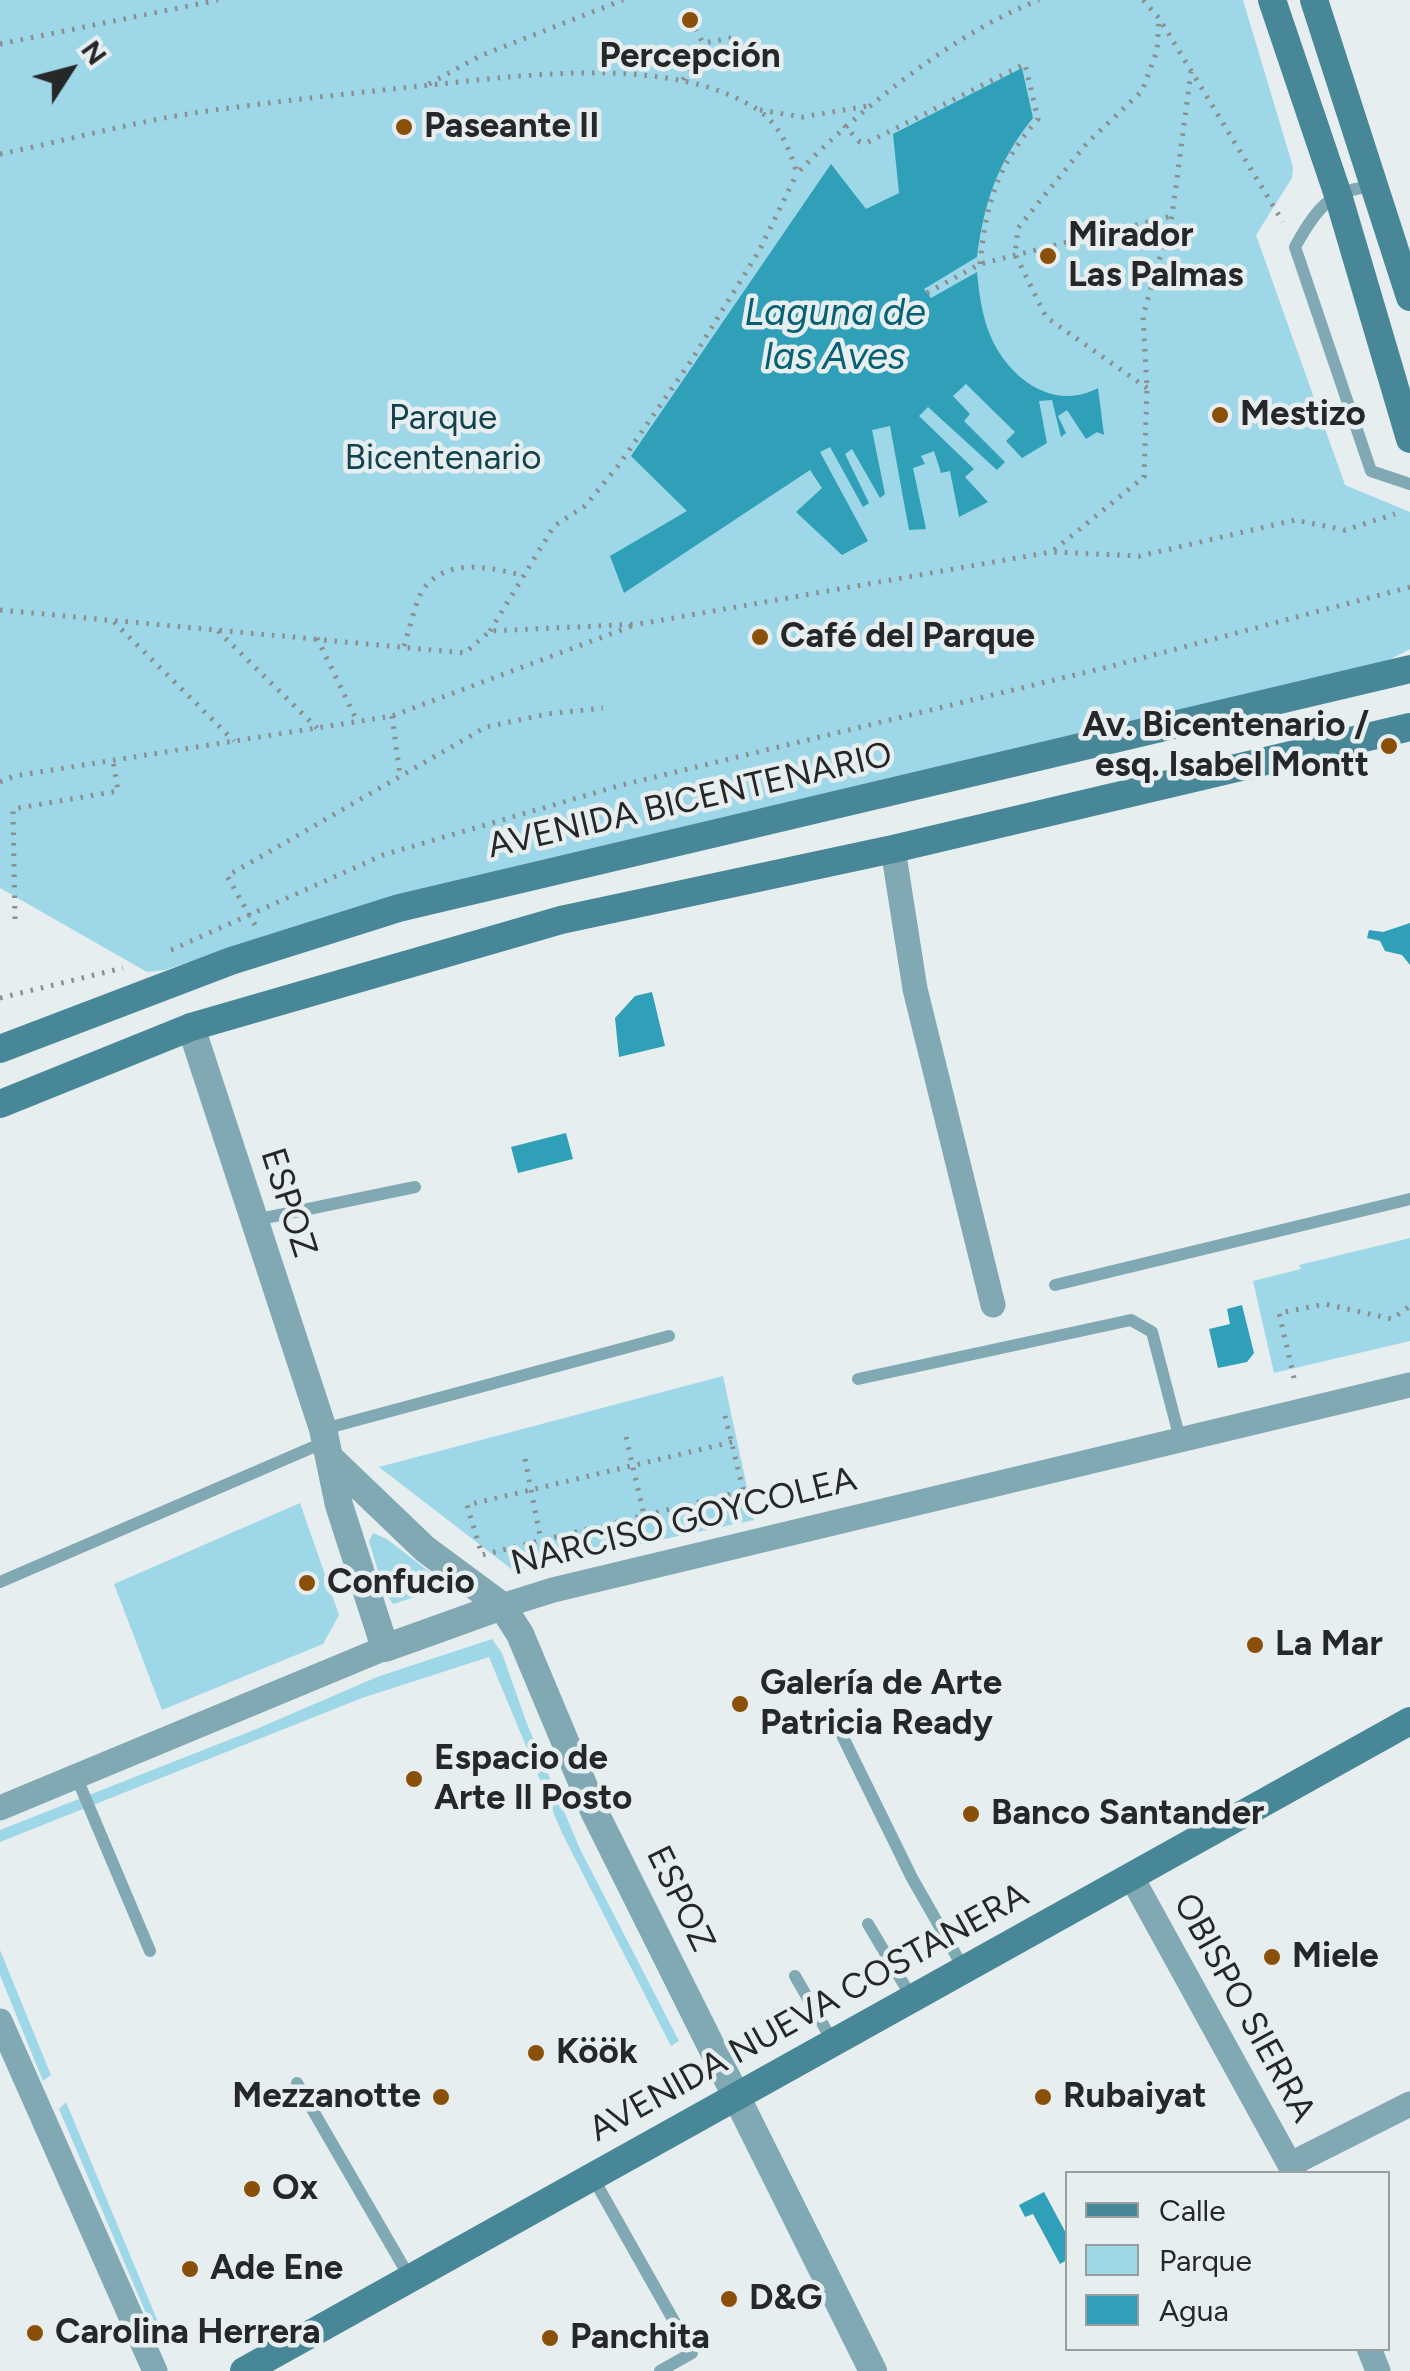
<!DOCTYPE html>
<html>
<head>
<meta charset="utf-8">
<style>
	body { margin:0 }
	#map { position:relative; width:1410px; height:2371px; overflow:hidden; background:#e7eef0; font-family:Figtree,sans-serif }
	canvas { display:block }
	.legend { position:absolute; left:1065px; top:2171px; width:325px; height:180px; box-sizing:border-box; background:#e7eef0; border:2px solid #999ea0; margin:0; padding:12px 18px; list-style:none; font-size:30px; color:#252728 }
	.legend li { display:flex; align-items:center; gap:20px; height:50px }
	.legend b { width:50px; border:2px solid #999ea0 }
	.north { position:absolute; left:20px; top:20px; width:100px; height:100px; -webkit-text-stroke:8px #e7eef0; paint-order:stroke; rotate:54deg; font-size:28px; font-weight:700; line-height:40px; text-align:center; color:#252728 }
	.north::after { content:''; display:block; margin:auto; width:35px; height:45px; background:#252728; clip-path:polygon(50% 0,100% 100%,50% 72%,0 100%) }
</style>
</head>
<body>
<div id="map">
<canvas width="1410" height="2371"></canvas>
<ul class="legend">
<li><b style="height:12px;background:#478797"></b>Calle</li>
<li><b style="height:28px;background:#9ed7e7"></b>Parque</li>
<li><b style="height:28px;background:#309fb8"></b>Agua</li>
</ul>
<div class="north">N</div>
</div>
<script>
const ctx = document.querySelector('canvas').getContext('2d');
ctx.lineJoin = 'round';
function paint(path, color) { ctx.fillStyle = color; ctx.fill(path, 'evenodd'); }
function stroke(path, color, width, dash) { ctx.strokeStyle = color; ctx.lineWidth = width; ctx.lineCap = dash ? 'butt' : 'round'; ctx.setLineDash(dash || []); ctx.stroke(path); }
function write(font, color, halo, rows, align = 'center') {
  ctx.font = font + ' Figtree,sans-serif'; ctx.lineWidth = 9; ctx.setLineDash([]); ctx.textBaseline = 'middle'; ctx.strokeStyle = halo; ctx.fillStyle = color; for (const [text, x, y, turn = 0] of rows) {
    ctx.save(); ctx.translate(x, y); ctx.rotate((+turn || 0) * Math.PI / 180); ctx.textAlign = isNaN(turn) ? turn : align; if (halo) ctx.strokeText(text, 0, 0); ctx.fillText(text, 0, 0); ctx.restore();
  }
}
paint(new Path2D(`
	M0,0H1243L1293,167L1292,178L1256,235L1345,485L1410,512V649L1385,662L314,922L165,970L147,972L0,888Z
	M1410,1238V1341L1274,1373L1253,1281L1301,1269L1299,1265Z
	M723,1376L754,1520L514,1571L379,1467Z
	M300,1503L339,1615L323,1644L162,1710L114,1584Z
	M373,1533L387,1539L441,1581L443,1588L393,1604L384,1591L369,1541Z
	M492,1639L502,1653L527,1724L580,1849L679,2041L671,2046L562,1833L489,1657L362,1698L0,1842V1830L254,1730L377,1677Z
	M0,1950L51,2075L43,2081L0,1975Z
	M66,2102L161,2329L154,2332L59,2109Z`), '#9ed7e7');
paint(new Path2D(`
	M1022,68L1033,118C998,161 984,202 977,257L924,289L931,298L977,272C979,294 982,315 990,335C1008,378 1053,412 1098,388L1104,435L1097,432L1086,439L1067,410L1058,416L1066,433L1061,437L1052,400L1039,401L1047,443L1022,458L1006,441L1015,432L966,384L953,396L970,414L964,421L1005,462L997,470L928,407L919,416L974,469L965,477L988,502L959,517L950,471L941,473L934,451L921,456L925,464L913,468L926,529L909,530L890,426L872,430L885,494L880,498L852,449L845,454L869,503L863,507L830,447L820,452L868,541L842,555L796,512L822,488L810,470L624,593L610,556L687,511L631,456L831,164L866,209L899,193L893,134Z
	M1410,923V965L1402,955L1385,951L1380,941L1367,938L1369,930L1383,932Z
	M652,992L665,1046L619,1057L615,1018L635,996Z
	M566,1133L573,1159L518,1173L511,1147Z
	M1242,1305L1254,1353L1247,1362L1218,1368L1209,1329L1230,1324L1227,1309Z
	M1044,2192L1067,2235V2260L1060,2264L1033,2214L1025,2217L1019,2205Z`), '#309fb8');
stroke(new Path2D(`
	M1143,0L1159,18L1283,222
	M690,20L703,43L737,37
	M0,44L218,0
	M683,80L703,43
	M429,84L480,56L623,0
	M760,110L802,117L868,106
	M844,125L860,142H868L1025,64L1038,119C997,166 986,203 980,264
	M0,154C64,141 129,123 194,113C269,102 345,94 421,86C519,76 671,53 758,110C780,125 789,148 797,173C863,107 952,34 1039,0
	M927,293L980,264L1172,216
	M1147,388L1046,317L1015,254L1018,228L1087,143L1142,91L1157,51L1159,18
	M1054,550L1144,477L1147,388L1143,316L1172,216L1191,72
	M0,610L465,653L490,631L639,624L1051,552L1140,556L1295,520L1345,530L1395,514
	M114,622L234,741
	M218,631L317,728
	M490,631L554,526L585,506L618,466L691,361L759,251L797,173
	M317,638L357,721
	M404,646C409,632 416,597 425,587C450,557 490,568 522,575
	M392,716L400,775
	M0,782L14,776L392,716L632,626
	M15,919L13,809L118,791L113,760
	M255,925L227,876L486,727L547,714L603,708
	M171,950L383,855L618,786L1112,666L1410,587
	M0,998L123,968
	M1294,1378L1279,1313L1325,1304L1392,1319L1410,1306
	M725,1416L748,1510
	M626,1437L644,1515
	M732,1442L467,1505L482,1555L744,1491
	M525,1459L541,1541`), '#898e8f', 5, [2.5, 8]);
stroke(new Path2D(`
	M1375,187C1331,187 1314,212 1295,247L1371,471L1410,484
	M255,1220L415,1187
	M1055,1285L1410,1199
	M858,1379L1131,1320L1152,1332L1180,1439
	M324,1429L669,1336
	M0,1582L325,1442
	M836,1723L912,1878L964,1969
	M76,1776L150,1951
	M868,1924L912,1998
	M795,1976L833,2042
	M297,2083L410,2278
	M592,2176L692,2353L660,2371`), '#81a9b4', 12);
stroke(new Path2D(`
	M893,849L915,989L993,1305
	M502,1606L553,1590L1410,1385
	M0,1808L385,1648
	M1131,1876L1295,2174
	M0,2021L155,2371
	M1291,2164L1410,2104
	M1369,2348L1378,2371`), '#81a9b4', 25);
stroke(new Path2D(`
	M191,1027L323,1429L339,1505L385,1648L502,1606
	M331,1459L425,1549L502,1606L520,1634L595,1813L873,2371`), '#81a9b4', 28);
stroke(new Path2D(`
	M1272,0L1338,195L1410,439
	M1314,0L1410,297
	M0,1049L231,961L399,908L1410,669
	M0,1104L191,1027L561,920L893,849L1410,727
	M244,2371L1410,1721`), '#478797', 28);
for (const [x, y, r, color] of [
	[690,20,10,"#8a5009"],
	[404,127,10,"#8a5009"],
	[1048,256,10,"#8a5009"],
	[1220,415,10,"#8a5009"],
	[760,637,10,"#8a5009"],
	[1389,746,10,"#8a5009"],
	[307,1583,10,"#8a5009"],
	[1255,1645,10,"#8a5009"],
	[740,1704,10,"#8a5009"],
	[414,1779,10,"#8a5009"],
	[971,1814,10,"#8a5009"],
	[1272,1957,10,"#8a5009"],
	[536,2053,10,"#8a5009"],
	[441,2097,10,"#8a5009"],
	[1043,2097,10,"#8a5009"],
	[252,2189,10,"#8a5009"],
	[190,2269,10,"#8a5009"],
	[729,2299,10,"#8a5009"],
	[35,2333,10,"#8a5009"],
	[550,2338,10,"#8a5009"]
]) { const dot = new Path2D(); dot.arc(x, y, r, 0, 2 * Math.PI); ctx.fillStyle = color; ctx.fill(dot); stroke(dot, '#e7eef0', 4); }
write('bold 35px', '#252728', '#e7eef0', [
	["Percepción",690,57,"center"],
	["Paseante II",424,127],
	["Mirador",1068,236],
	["Las Palmas",1068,276],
	["Mestizo",1240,415],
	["Café del Parque",780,637],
	["Av. Bicentenario /",1369,726,"right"],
	["esq. Isabel Montt",1369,766,"right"],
	["Confucio",327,1583],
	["La Mar",1275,1645],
	["Galería de Arte",760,1684],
	["Patricia Ready",760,1724],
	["Espacio de",434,1759],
	["Arte Il Posto",434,1799],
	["Banco Santander",991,1814],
	["Miele",1292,1957],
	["Köök",556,2053],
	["Mezzanotte",421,2097,"right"],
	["Rubaiyat",1063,2097],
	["Ox",272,2189],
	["Ade Ene",210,2269],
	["D&G",749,2299],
	["Carolina Herrera",55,2333],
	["Panchita",570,2338]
], 'left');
write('35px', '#12424d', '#e7eef0', [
	["Parque",443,419],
	["Bicentenario",443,459]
]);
write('35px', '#252728', '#e7eef0', [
	["AVENIDA BICENTENARIO",690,801,-13],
	["ESPOZ",288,1203,72],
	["NARCISO GOYCOLEA",684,1522,-14],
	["ESPOZ",680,1899,64],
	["OBISPO SIERRA",1244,2008,61],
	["AVENIDA NUEVA COSTANERA",809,2013,-29]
]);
write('italic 38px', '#056173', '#e7eef0', [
	["Laguna de",835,314],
	["las Aves",835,358]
]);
</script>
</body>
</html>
